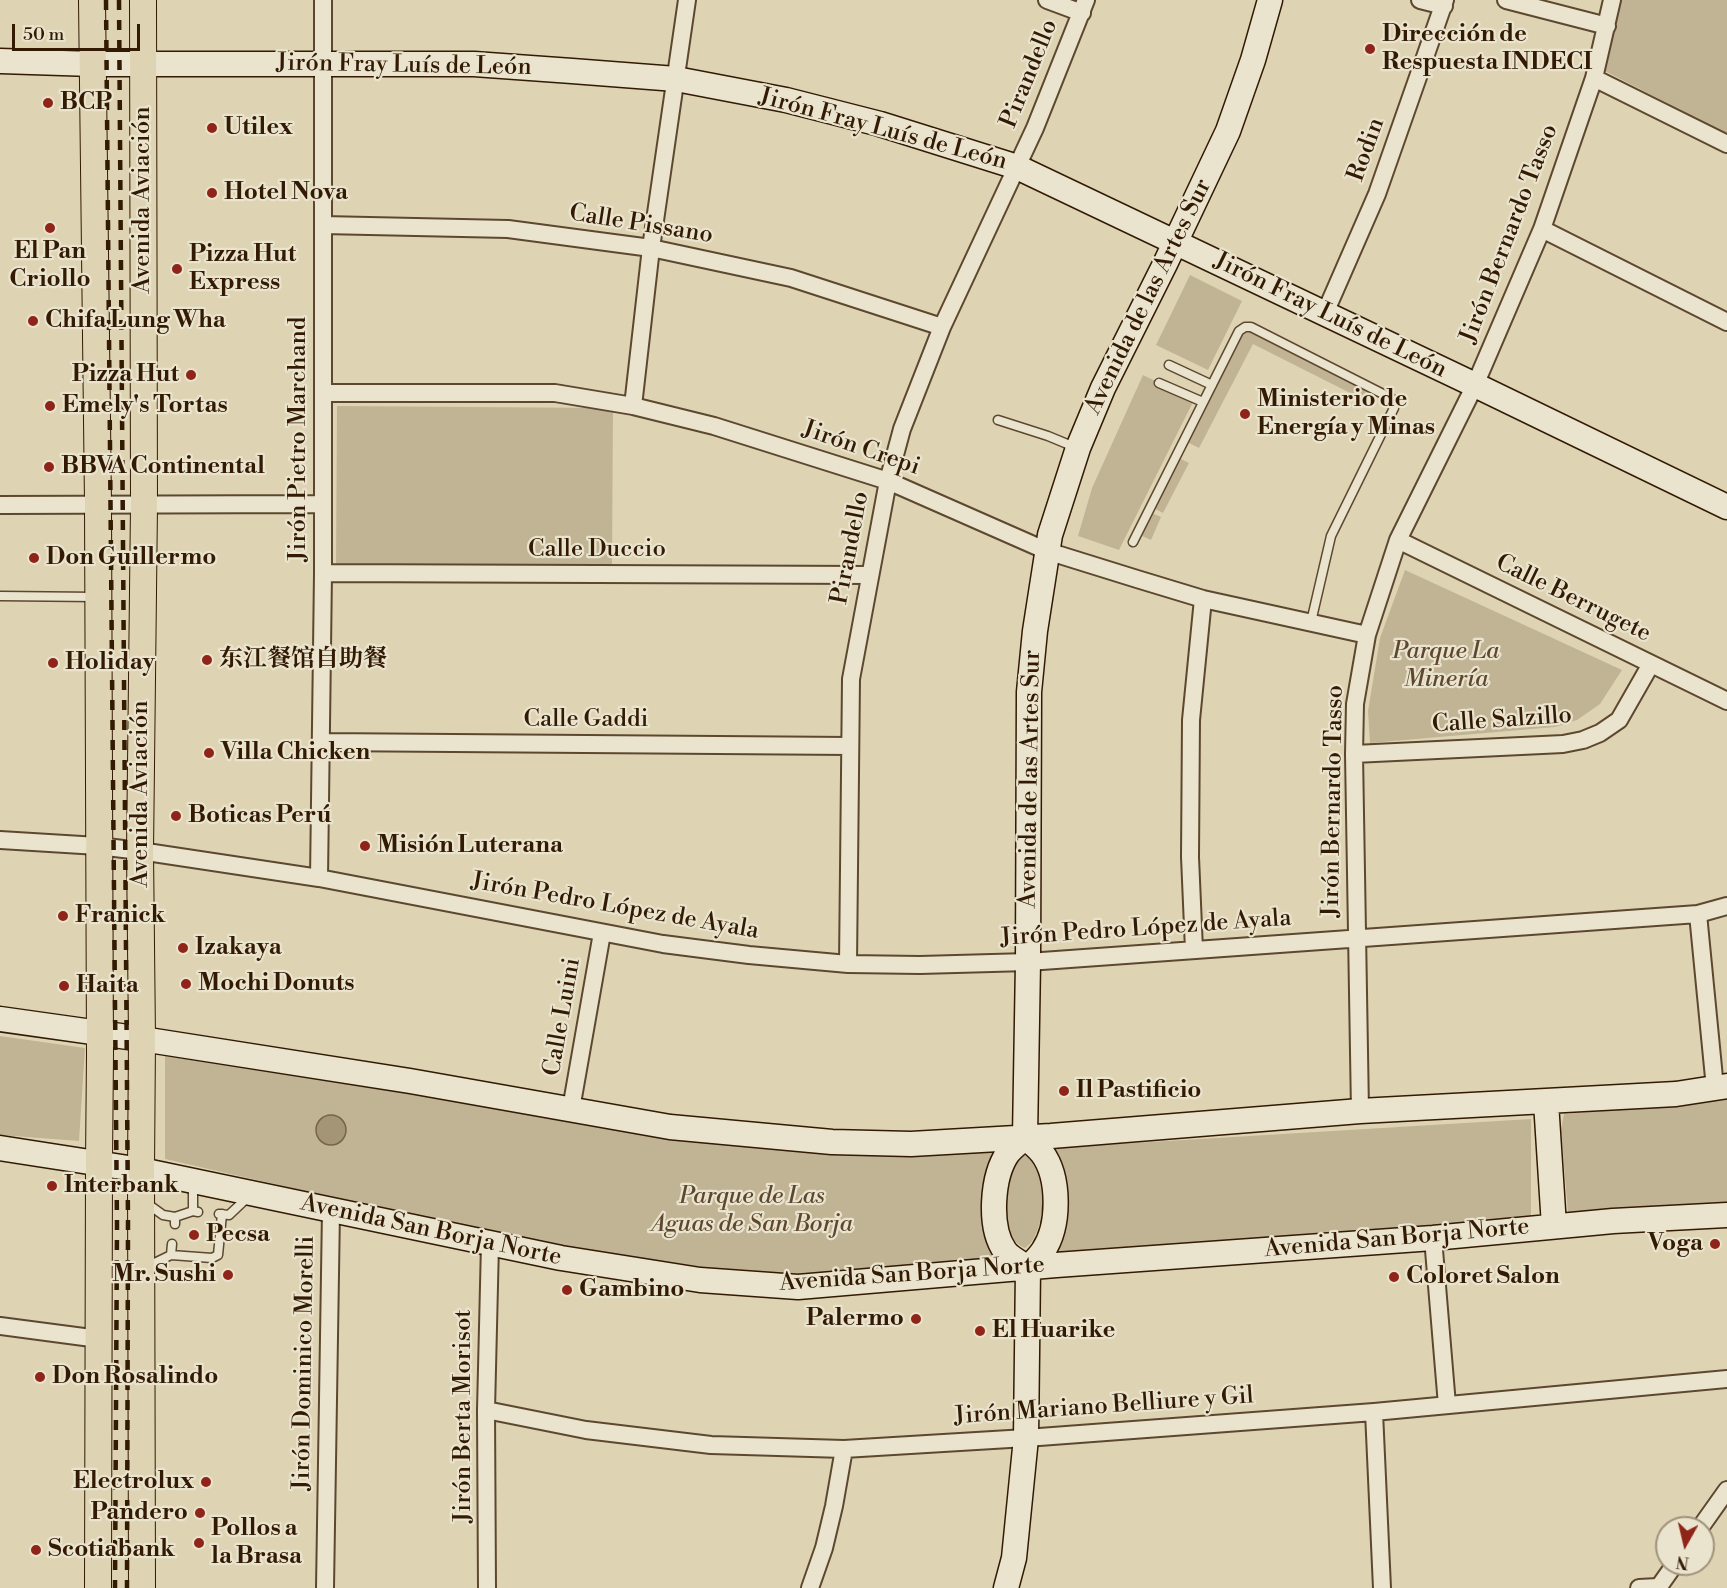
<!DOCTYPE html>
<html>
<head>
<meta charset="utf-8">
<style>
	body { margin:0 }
	#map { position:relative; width:1727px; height:1588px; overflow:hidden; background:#ded4b3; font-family:"Libre Bodoni",serif }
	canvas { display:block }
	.north { position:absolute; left:1655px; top:1516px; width:60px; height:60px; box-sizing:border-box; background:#eae3ce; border:2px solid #a0937d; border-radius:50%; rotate:188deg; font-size:16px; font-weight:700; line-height:24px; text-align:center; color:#321a03 }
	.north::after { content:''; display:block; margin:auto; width:21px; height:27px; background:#8f2418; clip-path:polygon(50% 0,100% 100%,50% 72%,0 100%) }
	.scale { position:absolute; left:12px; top:24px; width:128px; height:27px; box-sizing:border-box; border:3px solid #321a03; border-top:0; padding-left:8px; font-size:18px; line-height:21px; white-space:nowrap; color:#321a03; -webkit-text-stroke:4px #eae3ce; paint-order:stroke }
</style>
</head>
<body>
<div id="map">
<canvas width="1727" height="1588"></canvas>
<div class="north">N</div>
<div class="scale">50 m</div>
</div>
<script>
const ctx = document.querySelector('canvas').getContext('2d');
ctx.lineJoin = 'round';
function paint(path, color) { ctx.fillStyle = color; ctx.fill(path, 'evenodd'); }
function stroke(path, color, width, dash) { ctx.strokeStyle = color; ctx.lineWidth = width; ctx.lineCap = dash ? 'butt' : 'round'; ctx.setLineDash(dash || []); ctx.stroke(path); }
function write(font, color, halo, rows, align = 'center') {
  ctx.font = font + ' "Libre Bodoni","Noto Serif SC",serif'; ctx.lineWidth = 4.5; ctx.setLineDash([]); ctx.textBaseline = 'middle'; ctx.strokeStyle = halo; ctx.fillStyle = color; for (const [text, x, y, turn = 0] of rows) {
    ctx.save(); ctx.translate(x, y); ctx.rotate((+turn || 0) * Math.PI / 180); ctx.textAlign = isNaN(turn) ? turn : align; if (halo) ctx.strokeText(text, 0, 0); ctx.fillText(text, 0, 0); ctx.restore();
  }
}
paint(new Path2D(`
	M1620,0H1727V134L1605,71Z
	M1190,275L1242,301L1208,370L1156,345Z
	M1247,325L1369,386L1362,399L1253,344L1199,448L1187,442Z
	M1143,375L1194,400L1119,550L1078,536L1092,488Z
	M337,406L613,408L612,567L336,565Z
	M1179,458L1189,463L1163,513L1153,508Z
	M1152,513L1161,517L1151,540L1142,536Z
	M1405,570L1622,670L1600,704L1577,720L1555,727L1370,743L1368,711L1380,638Z
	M0,1036L85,1048L79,1141L0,1135Z
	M165,1056L424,1095L723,1144L835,1154L998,1150L1000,1256L994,1259L848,1275L749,1274L563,1246L418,1217L165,1159Z
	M1727,1094V1210L1579,1216L1568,1213L1561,1130L1564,1114L1627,1109Z
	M1531,1119V1221L1051,1256L1068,1213L1067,1190L1051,1148Z
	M1024,1155C1027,1156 1031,1157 1033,1159C1049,1175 1045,1237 1025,1248C996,1237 1000,1170 1024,1155Z`), '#c1b495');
const water = new Path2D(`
	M316 1130a15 15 0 1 1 30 0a15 15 0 1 1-30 0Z`);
paint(water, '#a49577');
stroke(water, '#766449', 1.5);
const lane = new Path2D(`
	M1169,365L1212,385
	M1159,383L1203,402
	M998,420L1048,436L1077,448
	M1133,542L1239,331L1245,327H1251L1391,398L1395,402L1394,408L1331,536L1311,622
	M0,596L96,597
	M193,1182V1211L198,1212
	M145,1202L163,1215L175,1217V1224
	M219,1214L229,1215L248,1197
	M175,1217L193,1211
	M171,1255L212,1258L218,1255L222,1214
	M144,1268L171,1255L172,1244`);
const street = new Path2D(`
	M1047,0L1082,13
	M1420,0L1444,6
	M1506,0L1607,26
	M1594,78L1727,144
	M323,225L508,229L651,248L791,278L942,327
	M1542,229L1727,322
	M1325,313L1377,194L1445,0
	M323,393H555L633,406L714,426L888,481L1047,551L1137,579L1203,599L1367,635
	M633,406L651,248L687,0
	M0,505L322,504
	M1398,540L1727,701
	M323,573L870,575
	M321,742L850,746
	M1354,754L1563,744L1583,740L1600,733L1619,720L1651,664
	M0,840L98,846L140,851L319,878L663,944L749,955L848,964L920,965L1028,962L1698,914L1727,906
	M319,878L323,573V0
	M1698,914L1715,1088
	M1194,950L1190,857L1191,720L1203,599
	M848,964L851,679L888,481L902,429L942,327L1035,128L1086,0
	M571,1109L602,933
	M1360,1111L1354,754L1355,704L1367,635L1398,540L1475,385L1542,229L1594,78L1612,0
	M1433,1238L1447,1405
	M0,1326L99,1339
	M486,1410L586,1430L711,1445L844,1449L1026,1438L1374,1412L1727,1379
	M1374,1412L1382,1588
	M1700,1528L1727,1490
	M325,1588L331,1211
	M487,1588L486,1410L490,1244
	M810,1588L824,1548L834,1506L844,1449
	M1639,1588L1658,1587
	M1658,1588L1675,1564`);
const secondary = new Path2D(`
	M0,61L93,64H474L572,71L676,79L786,100L880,124L1017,167L1475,385L1727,507
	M0,1019L142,1039L410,1081L670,1127L832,1142L911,1144L1051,1136L1360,1111L1676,1094L1727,1086
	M1546,1102L1554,1226
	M1025,1137L1028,962L1029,692L1035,631L1050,535L1078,448L1103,388L1165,264L1228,131L1253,60L1270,0
	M1025,1137C1020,1142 1013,1147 1008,1153C992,1176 988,1227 1005,1251C1010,1258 1021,1263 1028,1268
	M0,1148L141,1170L561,1258L700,1280L798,1287L1056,1265L1433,1238L1613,1221L1727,1215
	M1006,1588L1014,1558L1026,1438L1028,1268C1033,1263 1039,1257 1043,1251C1060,1226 1060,1177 1042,1153C1037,1147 1031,1142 1025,1137`);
const primary = new Path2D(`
	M92,0L98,504L100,1053L99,1163L98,1588
	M142,1588L141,1170L142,1039L140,851L144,505L143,0`);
stroke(lane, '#5d482f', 11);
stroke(street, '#5d482f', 20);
stroke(secondary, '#321a03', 27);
stroke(primary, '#321a03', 28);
stroke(lane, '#eae3ce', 8);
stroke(street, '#eae3ce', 16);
stroke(secondary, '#eae3ce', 24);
stroke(primary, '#ded4b3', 26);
stroke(new Path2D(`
	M106,0L117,1225L115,1588
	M119,0L128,1222L127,1588`), '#321a03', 4.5, [10, 10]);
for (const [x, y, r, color] of [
	[1370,49,6,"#8f2418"],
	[48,103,6,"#8f2418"],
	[212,128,6,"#8f2418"],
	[212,193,6,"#8f2418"],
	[50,228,6,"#8f2418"],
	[177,269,6,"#8f2418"],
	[33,321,6,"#8f2418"],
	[191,375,6,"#8f2418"],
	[50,406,6,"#8f2418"],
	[1245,414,6,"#8f2418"],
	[49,467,6,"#8f2418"],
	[34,558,6,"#8f2418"],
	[207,660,6,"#8f2418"],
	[53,663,6,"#8f2418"],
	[209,753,6,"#8f2418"],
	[176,816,6,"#8f2418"],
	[365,846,6,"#8f2418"],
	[63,916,6,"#8f2418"],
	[183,948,6,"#8f2418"],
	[186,984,6,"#8f2418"],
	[64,986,6,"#8f2418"],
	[1064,1091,6,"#8f2418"],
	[52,1186,6,"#8f2418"],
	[194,1235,6,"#8f2418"],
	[1715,1244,6,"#8f2418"],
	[228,1275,6,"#8f2418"],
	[1394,1277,6,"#8f2418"],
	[567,1290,6,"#8f2418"],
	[916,1319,6,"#8f2418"],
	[980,1331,6,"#8f2418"],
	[40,1377,6,"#8f2418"],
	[206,1482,6,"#8f2418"],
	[200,1513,6,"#8f2418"],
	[199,1543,6,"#8f2418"],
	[36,1550,6,"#8f2418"]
]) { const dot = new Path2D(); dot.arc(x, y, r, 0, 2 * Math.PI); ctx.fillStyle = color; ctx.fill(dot); stroke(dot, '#eae3ce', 2); }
write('bold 24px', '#321a03', '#eae3ce', [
	["Dirección de",1382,35],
	["Respuesta INDECI",1382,63],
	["BCP",60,103],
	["Utilex",224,128],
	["Hotel Nova",224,193],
	["El Pan",50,252,"center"],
	["Criollo",50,280,"center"],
	["Pizza Hut",189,255],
	["Express",189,283],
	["Chifa Lung Wha",45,321],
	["Pizza Hut",179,375,"right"],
	["Ministerio de",1257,400],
	["Energía y Minas",1257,428],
	["Emely's Tortas",62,406],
	["BBVA Continental",61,467],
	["Don Guillermo",46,558],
	["东江餐馆自助餐",219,660],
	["Holiday",65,663],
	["Villa Chicken",221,753],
	["Boticas Perú",188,816],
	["Misión Luterana",377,846],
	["Franick",75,916],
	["Izakaya",195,948],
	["Mochi Donuts",198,984],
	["Haita",76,986],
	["Il Pastificio",1076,1091],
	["Interbank",64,1186],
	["Pecsa",206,1235],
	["Voga",1703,1244,"right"],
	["Mr. Sushi",216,1275,"right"],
	["Coloret Salon",1406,1277],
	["Gambino",579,1290],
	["Palermo",904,1319,"right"],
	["El Huarike",992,1331],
	["Don Rosalindo",52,1377],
	["Electrolux",194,1482,"right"],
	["Pandero",188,1513,"right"],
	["Pollos a",211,1529],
	["la Brasa",211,1557],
	["Scotiabank",48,1550]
], 'left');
write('24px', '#321a03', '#eae3ce', [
	["Jirón Fray Luís de León",404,66,1],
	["Pirandello",1030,74,-68],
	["Jirón Fray Luís de León",883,130,15],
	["Rodin",1367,150,-70],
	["Avenida Aviación",143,200,-90],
	["Calle Pissano",641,225,9],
	["Jirón Bernardo Tasso",1510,234,-69],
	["Avenida de las Artes Sur",1149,297,-64],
	["Jirón Fray Luís de León",1330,316,26],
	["Jirón Pietro Marchand",299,439,-90],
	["Jirón Crepi",861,449,19],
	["Pirandello",851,548,-79],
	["Calle Duccio",597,550],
	["Calle Berrugete",1573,599,26],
	["Calle Gaddi",586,720],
	["Calle Salzillo",1502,721,-4],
	["Avenida de las Artes Sur",1031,779,-89],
	["Avenida Aviación",141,794,-90],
	["Jirón Bernardo Tasso",1334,801,-89],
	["Jirón Pedro López de Ayala",615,907,10],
	["Jirón Pedro López de Ayala",1146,929,-4],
	["Calle Luini",563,1017,-80],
	["Avenida San Borja Norte",431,1231,12],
	["Avenida San Borja Norte",1397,1239,-5],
	["Avenida San Borja Norte",912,1275,-4],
	["Jirón Dominico Morelli",305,1363,-89],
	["Jirón Mariano Belliure y Gil",1104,1407,-4],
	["Jirón Berta Morisot",464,1416,-90]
]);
write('italic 24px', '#5d482f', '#eae3ce', [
	["Parque La",1446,652],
	["Minería",1446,680],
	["Parque de Las",752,1197],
	["Aguas de San Borja",752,1225]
]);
</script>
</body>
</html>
